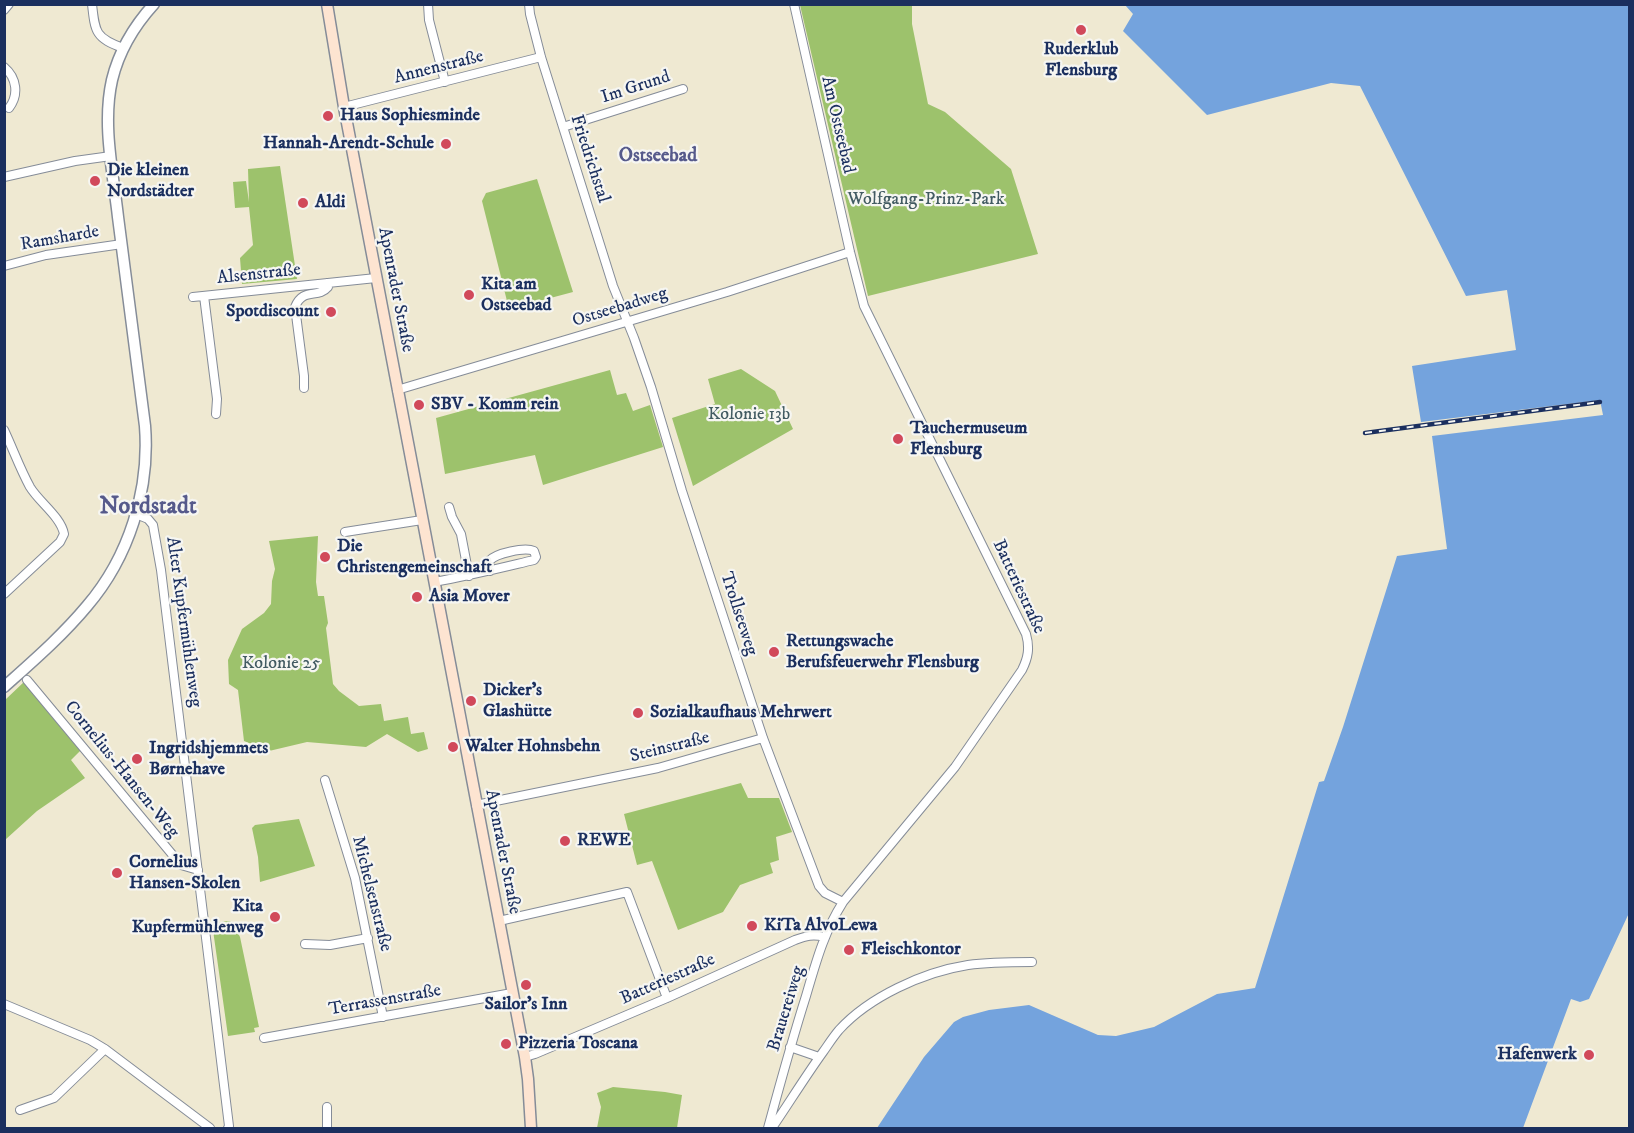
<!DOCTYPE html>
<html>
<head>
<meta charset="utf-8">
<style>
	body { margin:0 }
	#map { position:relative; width:1634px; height:1133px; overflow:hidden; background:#efe9d2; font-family:"IM FELL DW Pica",serif }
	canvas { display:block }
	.frame { position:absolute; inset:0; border:6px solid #1b2f5e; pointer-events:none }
</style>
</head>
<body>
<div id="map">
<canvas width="1634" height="1133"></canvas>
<div class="frame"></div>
</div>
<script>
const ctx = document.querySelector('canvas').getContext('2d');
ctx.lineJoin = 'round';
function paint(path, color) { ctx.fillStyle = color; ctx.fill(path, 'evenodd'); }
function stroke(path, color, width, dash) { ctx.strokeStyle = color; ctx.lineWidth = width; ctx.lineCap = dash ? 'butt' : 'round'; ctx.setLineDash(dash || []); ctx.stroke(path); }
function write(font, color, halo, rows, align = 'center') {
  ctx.font = font + ' "IM FELL DW Pica",serif'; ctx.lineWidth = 4.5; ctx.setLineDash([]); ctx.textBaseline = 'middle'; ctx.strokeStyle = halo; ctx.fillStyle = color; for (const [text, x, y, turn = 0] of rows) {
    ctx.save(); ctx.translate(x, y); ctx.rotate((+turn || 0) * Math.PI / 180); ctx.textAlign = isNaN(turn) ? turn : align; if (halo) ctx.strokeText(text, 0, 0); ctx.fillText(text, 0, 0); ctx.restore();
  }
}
paint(new Path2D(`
	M800,5H912V24L928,104L945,112L1011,169L1038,254L868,296Z
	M280,166L297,279L242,284L240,258L253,245L249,207L235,208L233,182L246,181L249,202L248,169Z
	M537,179L573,292L509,309L482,201L486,193Z
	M741,369L775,391L793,429L693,486L672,418L715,404L708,379Z
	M610,370L617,395L626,393L633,411L650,405L663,447L543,485L535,455L445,474L436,418Z
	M318,536L316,582L318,596H324L328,623L326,628L333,684L339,691L359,706L381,704L384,721L408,717L411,734L424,732L428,749L418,752L387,734L366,747L307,742L269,751L244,741L238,690L229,684L228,660L242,629L264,613L271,604L272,581L275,569L269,541Z
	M25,681L81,750L71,760L85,778L37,811L5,840V700Z
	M741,783L748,798H779L792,832L776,837L779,860L770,863L773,873L740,885L723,912L678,930L652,861L637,865L624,814Z
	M299,819L315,866L260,882L258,857L252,828L255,825Z
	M229,921L233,923L240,937L259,1027L254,1028L255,1032L228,1036L212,923Z
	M613,1087L665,1092L682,1095L677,1128H597L601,1107L597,1093Z`), '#9dc26c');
paint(new Path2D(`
	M1125,5H1629V913L1589,999L1580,1002L1571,999L1523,1128H877L924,1057L954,1022L963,1017L989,1010L1029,1005L1098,1035L1116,1036L1154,1027L1217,994L1255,988L1319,782L1324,781L1343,727L1397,556L1447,549L1432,436L1603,415L1600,400L1421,422L1412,366L1516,350L1507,290L1466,296L1360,86L1331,83L1207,115L1123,31L1133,14Z`), '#74a3dd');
const minor = new Path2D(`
	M92,4C95,33 96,38 123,48
	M428,4L429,20L445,82
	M529,4L530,14L541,57L613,286L634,338L651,387L682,491L763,738L819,886L825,893L843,902
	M4,10L9,4
	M4,67C17,78 19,95 9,108
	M344,107L541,57
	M563,127L683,89
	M4,177L75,161L111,156
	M4,266L46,255L122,244
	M204,296L217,399L216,414
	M193,297L376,278
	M304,388V376L295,307C303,287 318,299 328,287L327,283
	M397,390L727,292L850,252
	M4,430C13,449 20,469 30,487C39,502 61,517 64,534L60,542L4,594
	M449,507L452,517L461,534L469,576
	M136,514L148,519L153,525L161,570L229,1126L228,1128
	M345,532L422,520
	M434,582C468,576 500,568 534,560L536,557L534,551C525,547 496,553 489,561L490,571
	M27,680L181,865L198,870
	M325,780L355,878L383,1017
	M476,805L658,768L763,738
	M499,921L627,892L667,998
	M305,944L330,945L368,938
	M4,1004L90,1040L105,1049L210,1128
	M264,1038L512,993
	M790,1047L819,1057
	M525,1057L535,1054L667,998L795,940C806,936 813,934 824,937
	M20,1110L54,1098L105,1049
	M327,1128V1107
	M768,1128C780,1084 792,1040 806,996C816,962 824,932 843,902L955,767L1022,670C1028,658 1030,648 1026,634L864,306L850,252L794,4
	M772,1128C789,1103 805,1077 823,1052C828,1045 833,1037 839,1030C869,997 923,972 968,965C989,962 1010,962 1032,962`);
const tertiary = new Path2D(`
	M4,687C33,661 62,636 87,606C129,557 150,490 145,426C136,356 127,287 118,217C113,172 102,124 112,80C119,51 134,26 154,4`);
const secondary = new Path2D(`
	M327,4L344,107L525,1057L528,1079L531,1128`);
stroke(minor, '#858c98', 10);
stroke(tertiary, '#858c98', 13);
stroke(secondary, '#858c98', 13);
stroke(minor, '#fff', 8);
stroke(tertiary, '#fff', 10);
stroke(secondary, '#fde4d1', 10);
const rail = new Path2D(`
	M1365,433L1600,402`);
stroke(rail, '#1b2f5e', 4.5);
stroke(rail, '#f6f6f2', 2, [7]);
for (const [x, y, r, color] of [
	[1081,30,6,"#d1495b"],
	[328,116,6,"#d1495b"],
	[446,144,6,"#d1495b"],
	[95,181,6,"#d1495b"],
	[303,203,6,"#d1495b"],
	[469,295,6,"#d1495b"],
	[331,312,6,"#d1495b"],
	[419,405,6,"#d1495b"],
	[898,439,6,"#d1495b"],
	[325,557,6,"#d1495b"],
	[417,597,6,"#d1495b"],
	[774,652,6,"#d1495b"],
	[471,701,6,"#d1495b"],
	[638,713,6,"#d1495b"],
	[453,747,6,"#d1495b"],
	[137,759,6,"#d1495b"],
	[565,841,6,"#d1495b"],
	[117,873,6,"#d1495b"],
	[275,917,6,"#d1495b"],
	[752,926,6,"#d1495b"],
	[849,950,6,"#d1495b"],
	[526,985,6,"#d1495b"],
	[506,1044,6,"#d1495b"],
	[1589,1055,6,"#d1495b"]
]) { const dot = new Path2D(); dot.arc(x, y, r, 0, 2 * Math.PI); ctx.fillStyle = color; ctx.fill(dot); stroke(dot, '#f6f6f2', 2); }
write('bold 18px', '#1b2f5e', '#f6f6f2', [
	["Ruderklub",1081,50,"center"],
	["Flensburg",1081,71,"center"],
	["Haus Sophiesminde",340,116],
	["Hannah-Arendt-Schule",434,144,"right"],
	["Die kleinen",107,171],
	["Nordstädter",107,192],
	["Aldi",315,203],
	["Kita am",481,285],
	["Ostseebad",481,306],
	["Spotdiscount",319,312,"right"],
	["SBV - Komm rein",431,405],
	["Tauchermuseum",910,429],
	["Flensburg",910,450],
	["Die",337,547],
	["Christengemeinschaft",337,568],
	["Asia Mover",429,597],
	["Rettungswache",786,642],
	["Berufsfeuerwehr Flensburg",786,663],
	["Dicker's",483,691],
	["Glashütte",483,712],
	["Sozialkaufhaus Mehrwert",650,713],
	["Walter Hohnsbehn",465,747],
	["Ingridshjemmets",149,749],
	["Børnehave",149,770],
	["REWE",577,841],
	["Cornelius",129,863],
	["Hansen-Skolen",129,884],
	["Kita",263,907,"right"],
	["Kupfermühlenweg",263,928,"right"],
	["KiTa AlvoLewa",764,926],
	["Fleischkontor",861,950],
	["Sailor's Inn",526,1005,"center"],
	["Pizzeria Toscana",518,1044],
	["Hafenwerk",1577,1055,"right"]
], 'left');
write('18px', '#1b2f5e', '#f6f6f2', [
	["Annenstraße",439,68,-14],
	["Im Grund",636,88,-18],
	["Am Ostseebad",837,125,77],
	["Friedrichstal",589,159,72],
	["Ramsharde",60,239,-10],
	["Alsenstraße",259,275,-6],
	["Apenrader Straße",395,290,79],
	["Ostseebadweg",620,308,-17],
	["Batteriestraße",1018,587,65],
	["Trollseeweg",738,614,72],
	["Alter Kupfermühlenweg",183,622,82],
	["Steinstraße",670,748,-14],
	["Cornelius-Hansen-Weg",121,770,51],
	["Apenrader Straße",502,852,79],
	["Michelsenstraße",371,894,76],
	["Batteriestraße",668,980,-24],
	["Terrassenstraße",385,1001,-10],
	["Brauereiweg",787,1009,-73]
]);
write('18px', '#425b62', '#f6f6f2', [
	["Wolfgang-Prinz-Park",926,200],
	["Kolonie 13b",749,415],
	["Kolonie 25",281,664]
]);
write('bold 20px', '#565a8b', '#f6f6f2', [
	["Ostseebad",658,157]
]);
write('bold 24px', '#565a8b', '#f6f6f2', [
	["Nordstadt",148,508]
]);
</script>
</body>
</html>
